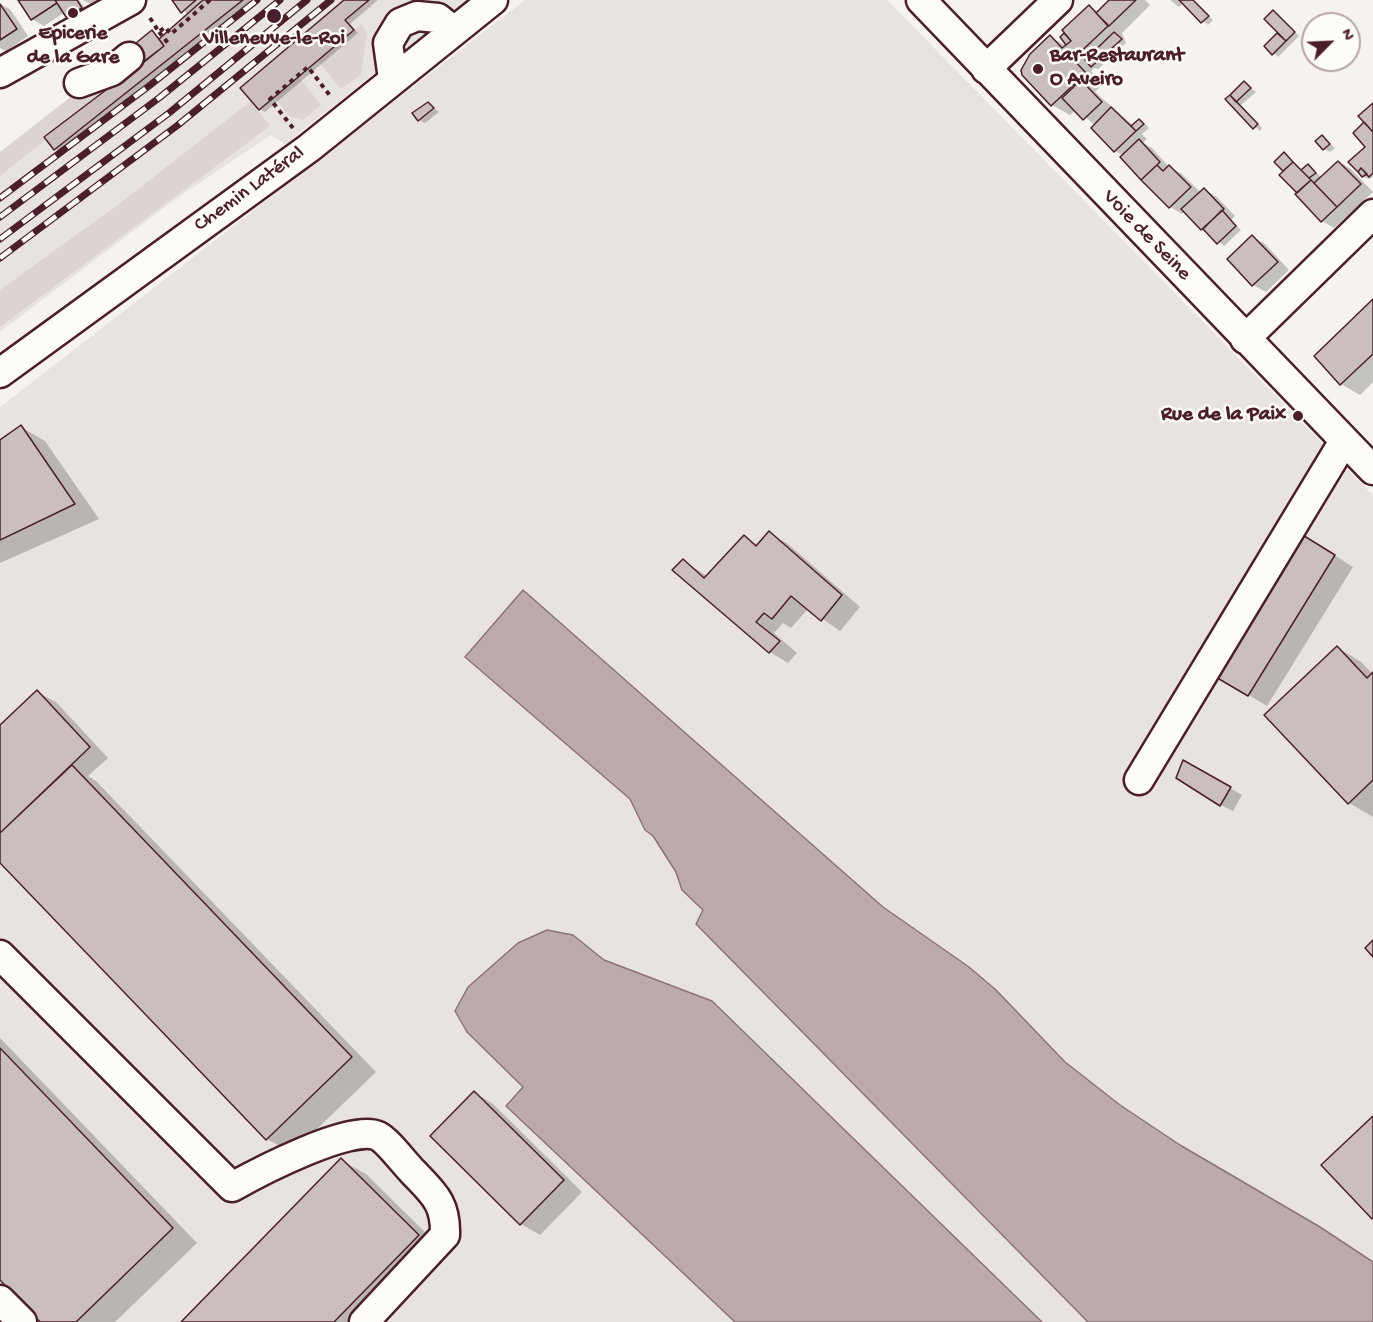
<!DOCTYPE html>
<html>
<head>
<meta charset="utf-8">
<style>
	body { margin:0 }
	#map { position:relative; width:1373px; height:1322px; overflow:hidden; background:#f6f3ef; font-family:"Gochi Hand",sans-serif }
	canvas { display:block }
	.north { position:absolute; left:1301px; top:12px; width:60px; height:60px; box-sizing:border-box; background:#fdfcf7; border:2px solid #b5a4a5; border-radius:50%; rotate:66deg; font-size:16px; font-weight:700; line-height:24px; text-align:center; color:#4a1f2b }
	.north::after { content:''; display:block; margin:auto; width:21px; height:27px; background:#4a1f2b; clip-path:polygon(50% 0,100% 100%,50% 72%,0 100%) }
</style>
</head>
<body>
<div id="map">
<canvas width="1373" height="1322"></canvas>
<div class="north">N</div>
</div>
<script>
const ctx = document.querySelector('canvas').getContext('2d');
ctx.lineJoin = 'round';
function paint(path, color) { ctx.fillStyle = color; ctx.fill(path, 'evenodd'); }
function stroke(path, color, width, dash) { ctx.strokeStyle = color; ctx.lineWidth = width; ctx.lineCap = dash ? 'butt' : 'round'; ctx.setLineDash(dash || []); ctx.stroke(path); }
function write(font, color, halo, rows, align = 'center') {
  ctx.font = font + ' "Gochi Hand",sans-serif'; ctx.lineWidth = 5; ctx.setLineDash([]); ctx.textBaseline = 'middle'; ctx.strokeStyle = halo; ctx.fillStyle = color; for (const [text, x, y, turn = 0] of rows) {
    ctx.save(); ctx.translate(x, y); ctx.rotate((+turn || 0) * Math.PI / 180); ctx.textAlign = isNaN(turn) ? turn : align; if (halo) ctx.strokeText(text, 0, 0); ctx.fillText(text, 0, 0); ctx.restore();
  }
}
paint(new Path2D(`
	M216,0H468L285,144L271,135L173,201L0,332V170L164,46Z
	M525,0H887L1373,495V1322H0V407Z`), '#e9e3e0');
paint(new Path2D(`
	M362,24L367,34L361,75L341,89L318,61Z
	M298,76L321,105L303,120L288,115L274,96Z
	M113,86L0,176V152L82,88Z
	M251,101L270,126L0,327V290L119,204Z`), '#dcd4d2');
const water = new Path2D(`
	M523,590L883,907L969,967L996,990L1065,1062L1120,1105L1180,1145L1320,1227L1373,1262V1322H1088L696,924L703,910L682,890L676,872L653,836L645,830L630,799L465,657Z
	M547,930L573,935L604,960L712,1001L1042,1322H735L506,1106L523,1087L467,1032L455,1011L468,987L518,943Z`);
paint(water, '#bbabac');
stroke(water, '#8e7378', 1.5);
paint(new Path2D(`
	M19,0H79L87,11L73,19L65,12L44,26L32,19Z
	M83,0H104L94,6Z
	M174,0H252L60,152L55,149L145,63L152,32L161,39L188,15Z
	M346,0H378L350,24L358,33L265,112L260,109Z
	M1112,0H1145L1150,5L1122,33L1126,43L1098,69L1094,68L1091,71L1103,84L1095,92L1134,126L1139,121L1145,124L1149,128L1142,134L1147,139L1143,143L1152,148L1169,167L1182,174L1201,193L1205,190L1217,197L1235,216L1231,220L1241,230L1224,246L1185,211L1182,214L1170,207L1122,158L1124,156L1115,151L1095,125L1076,110L1070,115L1052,105L1050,37L1072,49L1065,35L1070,38L1089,7L1099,12Z
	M1170,0H1192L1213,20L1208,25L1184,3L1179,7Z
	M0,4L10,9L28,36L6,51L0,48Z
	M1278,16L1299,36L1278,57L1266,46L1279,33Z
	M1245,83L1256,92L1241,105L1262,128L1260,131L1228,99Z
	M428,103L439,112L425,123L419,120Z
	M1373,105V177L1369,179L1363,176L1366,123Z
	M1322,137L1335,148L1330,152L1324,149Z
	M1284,154L1302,170L1308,165L1322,178L1339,162L1351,169L1373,192L1334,228L1322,221L1276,162Z
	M1252,237L1265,244L1289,270L1266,292L1253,285L1229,259Z
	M1373,301V382L1360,395L1341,384L1316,356Z
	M21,427L45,441L99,519L0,563V442Z
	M769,533L788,544L860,607L840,631L808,609L791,628L783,623L774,633L797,653L788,663L770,652L674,570L683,560L708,577L745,537L758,545Z
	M1320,546L1353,567L1267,706L1216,675Z
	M1337,647L1361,662L1373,674V817L1349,803L1266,715Z
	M37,692L56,702L108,758L88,776L96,781L376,1072L292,1153L267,1139L0,861V727Z
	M1184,762L1242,795L1233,811L1221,805Z
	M0,1038L197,1243L115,1322H42L0,1278Z
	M475,1093L493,1104L582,1192L540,1235L521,1224L432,1136Z
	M341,1160L366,1174L443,1250L373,1322H183Z`), '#0003');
const building = new Path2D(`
	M18,0H55L57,3L31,20Z
	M55,0H77L82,8L66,17Z
	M172,0H196L181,13Z
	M203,0H243L54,150L44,137L164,46L159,39Z
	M344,0H369L345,20L354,30L259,110L240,88Z
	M1109,0H1136L1109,26L1096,13Z
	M1179,0H1193L1209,16L1201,23Z
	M0,4L17,29L0,40Z
	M1089,5L1108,26L1073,59L1086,73L1051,106L1022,75L1021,70L1030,54L1050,35L1062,48L1071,41L1062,30Z
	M1273,10L1295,32L1286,41L1264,19Z
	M152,30L164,46L143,63L131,47Z
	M1114,32L1122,39L1091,67L1085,60Z
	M1064,33L1071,41L1066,45L1060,37Z
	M1277,33L1286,41L1272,55L1264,46Z
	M1081,80L1102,102L1083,120L1062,98Z
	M1244,81L1251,88L1236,102L1230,95Z
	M1230,95L1258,124L1253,129L1225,99Z
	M428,102L434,108L418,121L412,113Z
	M1373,103V132L1358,116Z
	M1111,107L1136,131L1114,152L1091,128Z
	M1139,119L1144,124L1136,131L1131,126Z
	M1364,122L1373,132V173L1369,177L1361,168L1358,172L1348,162L1365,147L1353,133Z
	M1322,135L1330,144L1323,150L1315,141Z
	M1139,139L1160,162L1141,180L1120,157Z
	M1284,152L1293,162L1283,171L1274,162Z
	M1338,161L1361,184L1337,207L1314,183Z
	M1293,162L1311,180L1297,193L1279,175Z
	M1308,164L1316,173L1309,178L1301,170Z
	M1157,165L1163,171L1169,165L1191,187L1169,208L1141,180Z
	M1361,168L1367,174L1362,177L1358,172Z
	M1311,180L1337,207L1321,222L1295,194Z
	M1204,188L1224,209L1201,230L1181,209Z
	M1222,210L1236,226L1217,244L1203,229Z
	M1252,235L1278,262L1252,286L1227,259Z
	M1373,299V354L1340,385L1314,356Z
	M21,425L75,504L0,540V440Z
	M769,531L842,595L821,621L791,596L772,619L764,613L756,622L780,641L769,653L672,570L683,559L704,578L744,535L756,546Z
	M1301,534L1335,555L1248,696L1214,676Z
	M1337,646L1367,678L1373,672V780L1348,804L1264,715Z
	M37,690L90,747L0,833V725Z
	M1183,760L1231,787L1220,806L1176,778Z
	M72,765L352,1057L266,1140L0,863V833Z
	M1373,940V957L1365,948Z
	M0,1048L173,1228L76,1322H40L0,1280Z
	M474,1091L564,1180L520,1225L430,1136Z
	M1373,1116V1218L1372,1219L1321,1165Z
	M341,1158L419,1235L334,1322H181Z`);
paint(building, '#cbbfbe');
stroke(building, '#4a1f2b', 1.5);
const minor = new Path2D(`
	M921,0L1373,470
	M986,69L1058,0
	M0,73L131,0
	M393,79L388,43L400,23L417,16L438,18L454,31
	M79,83L112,71L129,57
	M1245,339L1373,214
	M0,373L309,148L493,0
	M1139,780L1344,441
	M0,955L232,1187C257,1173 352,1123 378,1136C388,1141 404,1163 413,1172C434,1194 446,1203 445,1235L364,1322
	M0,1300L22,1322`);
stroke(minor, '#4a1f2b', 33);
stroke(new Path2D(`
	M150,18L159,32L165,27L171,34L210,0
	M159,32L168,43
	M293,128L270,99L308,67L331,97`), '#4a1f2b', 4, [4.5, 4.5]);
stroke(minor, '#fdfcf7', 28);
const rail = new Path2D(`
	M0,198L149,86L257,0
	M0,217L159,98L280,0
	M0,239L169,113L307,0
	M0,258L178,125L331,0`);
stroke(rail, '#4a1f2b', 7);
stroke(rail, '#fdfcf7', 4.5, [14]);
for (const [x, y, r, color] of [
	[73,13,6,"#4a1f2b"],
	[274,16,8,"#4a1f2b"],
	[1038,69,6,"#4a1f2b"],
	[1298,416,6,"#4a1f2b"]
]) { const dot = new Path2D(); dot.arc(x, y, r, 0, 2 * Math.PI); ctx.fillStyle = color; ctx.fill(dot); stroke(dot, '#fdfcf7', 2); }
write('bold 21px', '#4a1f2b', '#fdfcf7', [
	["Epicerie",73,35],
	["de la Gare",73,59],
	["Villeneuve-le-Roi",274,40],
	["Bar-Restaurant",1050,57,"left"],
	["O Aveiro",1050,81,"left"],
	["Rue de la Paix",1286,416,"right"]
]);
write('21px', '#4a1f2b', '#fdfcf7', [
	["Chemin Latéral",250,190,-36],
	["Voie de Seine",1146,236,46]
]);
</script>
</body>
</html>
